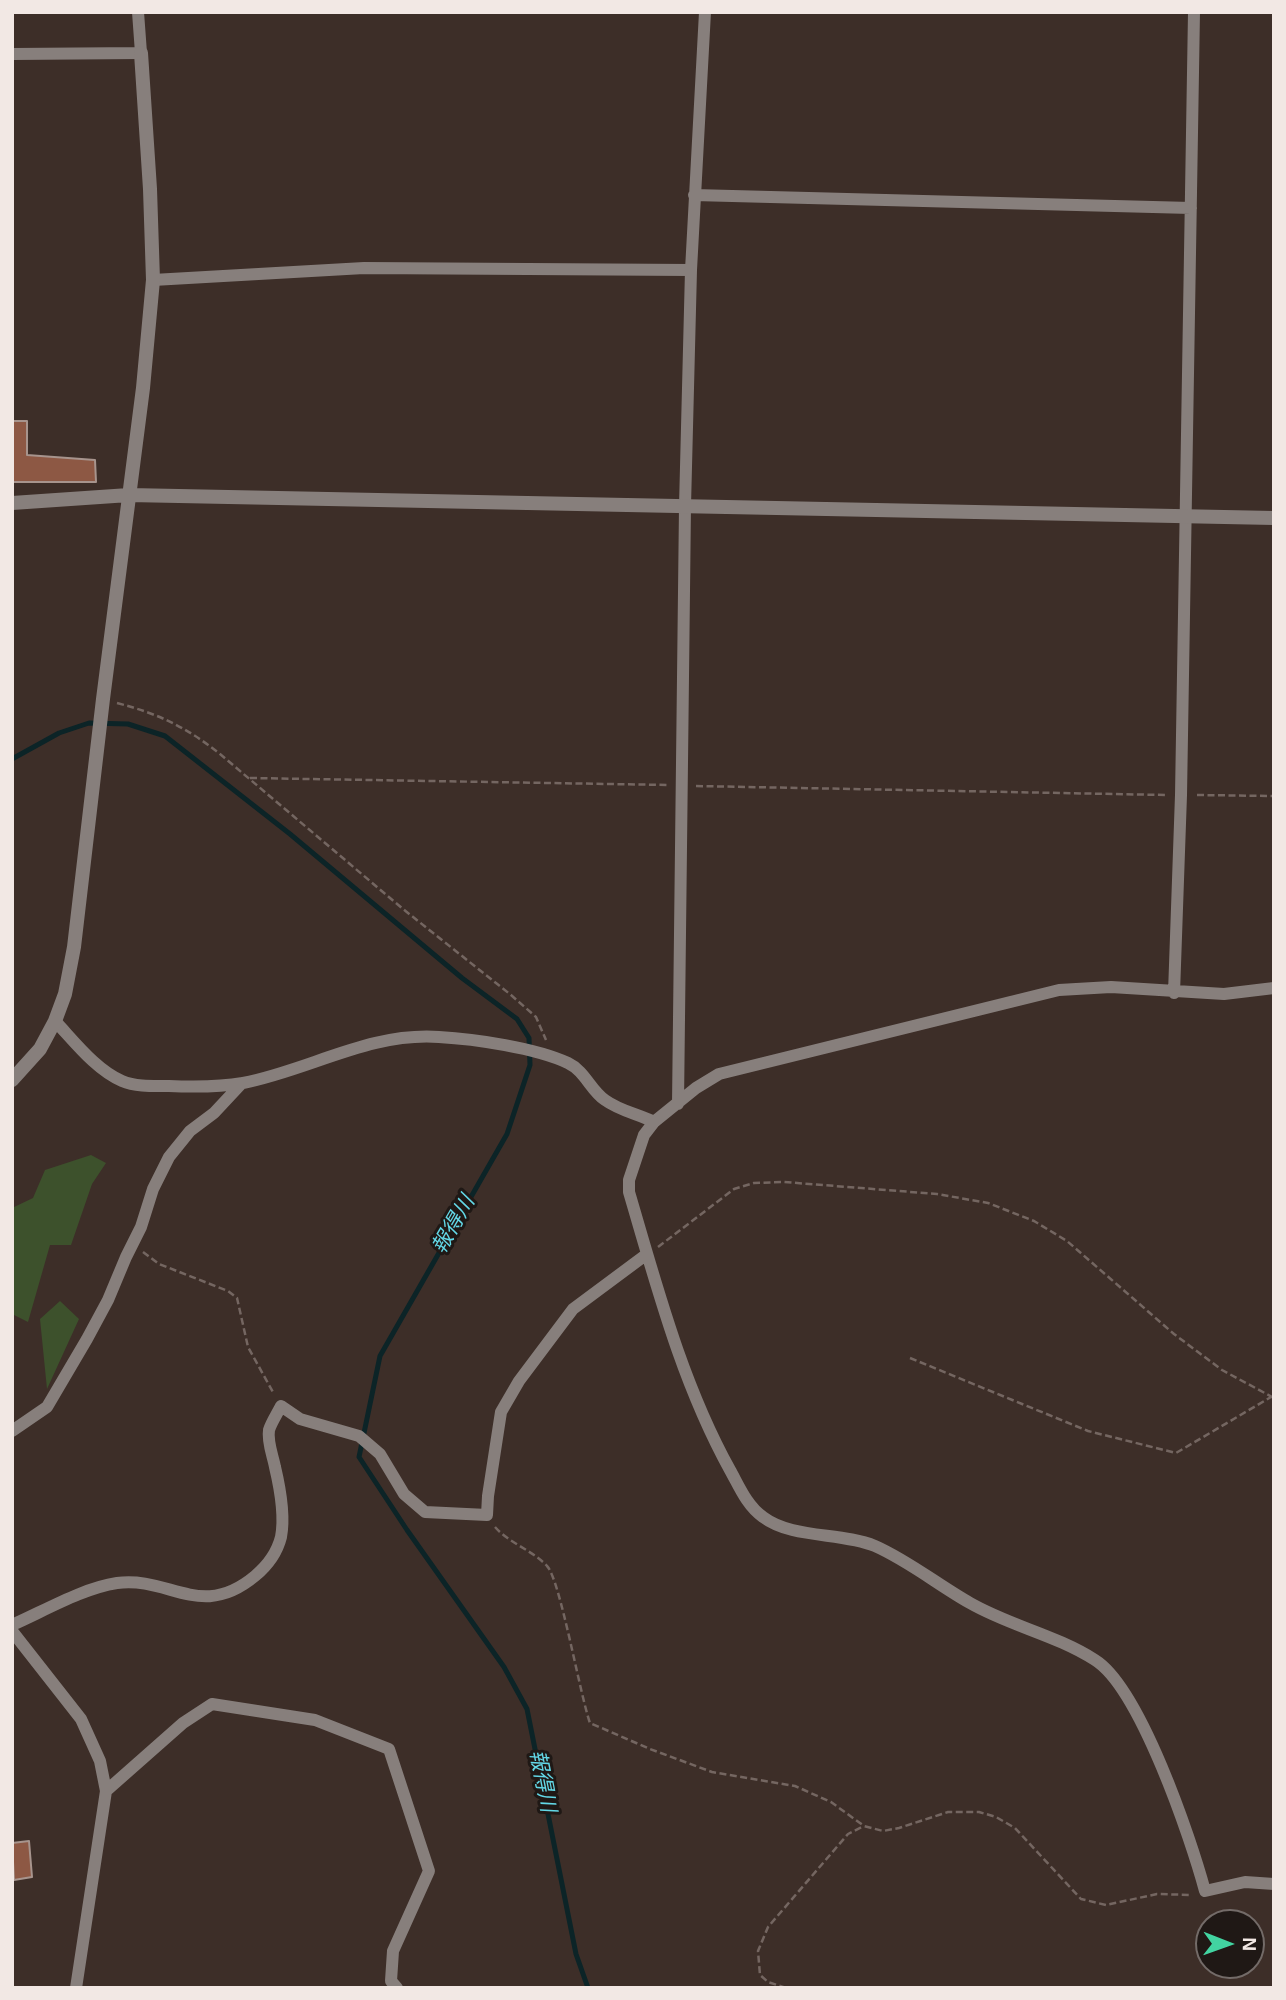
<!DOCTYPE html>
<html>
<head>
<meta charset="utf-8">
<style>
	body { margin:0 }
	#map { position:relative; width:1286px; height:2000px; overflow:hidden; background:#3d2e28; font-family:Arial,sans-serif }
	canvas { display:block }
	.frame { position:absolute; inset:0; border:14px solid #f2e8e4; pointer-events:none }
	.north { position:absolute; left:1195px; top:1909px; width:70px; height:70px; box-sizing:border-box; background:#1f1815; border:2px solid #736b68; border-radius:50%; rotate:91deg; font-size:19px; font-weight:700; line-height:28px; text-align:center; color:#f2e8e4 }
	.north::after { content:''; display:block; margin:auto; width:24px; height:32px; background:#42d4a1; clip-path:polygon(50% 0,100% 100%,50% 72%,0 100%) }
</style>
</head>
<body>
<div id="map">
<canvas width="1286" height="2000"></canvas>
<div class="frame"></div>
<div class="north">N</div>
</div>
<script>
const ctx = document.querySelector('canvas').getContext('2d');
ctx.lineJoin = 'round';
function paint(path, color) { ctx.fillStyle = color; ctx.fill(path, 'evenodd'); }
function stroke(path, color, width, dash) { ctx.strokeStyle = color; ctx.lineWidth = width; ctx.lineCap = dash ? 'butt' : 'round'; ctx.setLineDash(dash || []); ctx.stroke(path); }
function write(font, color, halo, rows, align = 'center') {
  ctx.font = font + ' Arial,"Noto Sans JP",sans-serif'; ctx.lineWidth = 6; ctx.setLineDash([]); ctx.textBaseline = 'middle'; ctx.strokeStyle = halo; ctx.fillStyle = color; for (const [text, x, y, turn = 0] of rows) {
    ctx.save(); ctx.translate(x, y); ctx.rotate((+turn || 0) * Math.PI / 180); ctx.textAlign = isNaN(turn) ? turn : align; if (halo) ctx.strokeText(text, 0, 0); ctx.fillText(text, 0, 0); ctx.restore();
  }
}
paint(new Path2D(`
	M91,1155L106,1163L92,1184L71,1245H50L28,1322L12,1314V1208L33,1198L45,1170Z
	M60,1301L79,1319L47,1389L40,1319Z`), '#3d512c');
stroke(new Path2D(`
	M12,759L59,733L89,723L128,724L165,736L290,834L462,978L517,1019L529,1038L530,1065L507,1134L380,1356L359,1457L407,1530L504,1667L527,1709L576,1954L588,1988`), '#0c2427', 5);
const building = new Path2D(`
	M12,421H27V455L95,460L96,482H12Z
	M29,1841L32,1877L14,1880L12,1843Z`);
paint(building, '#8d5844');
stroke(building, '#a7948d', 2);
stroke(new Path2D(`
	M117,703C159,714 186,727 220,754L403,909L511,995L536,1017L546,1040
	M250,778L669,785
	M696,786L1165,795
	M1197,795L1274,796
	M658,1247L734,1189L754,1183L784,1182L937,1194L988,1203L1034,1221L1067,1241L1174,1334L1222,1370L1274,1398
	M143,1252L159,1264L228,1291L237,1298L248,1347L274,1394
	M910,1358L1088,1431L1176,1453L1271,1397
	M495,1527C509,1543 532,1550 547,1566C560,1579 580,1695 590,1723L650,1749L712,1772L795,1786L831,1802L864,1826L883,1831L899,1828L948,1812H979L996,1817L1015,1828L1081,1899L1106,1905L1157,1894L1192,1895
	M786,1988L768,1982L760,1975L758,1951L768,1927L848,1834L864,1826`), '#746661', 2.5, [7, 3.5]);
stroke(new Path2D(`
	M12,54L141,53L138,12
	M694,195L1191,208
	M153,280L364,268L691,270
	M1274,988L1224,994L1111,987L1059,990L719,1074L696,1088L654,1122L644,1135L629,1180V1192C657,1287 682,1383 730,1470C739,1486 747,1506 763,1517C792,1539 841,1532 875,1546C909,1561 938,1585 970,1603C1010,1626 1056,1635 1095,1660C1140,1688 1191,1839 1205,1891L1245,1882L1274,1884
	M1174,993L1181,795L1194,12
	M55,1021C74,1041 96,1070 122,1081C136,1087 154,1086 169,1086C193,1087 220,1087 243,1083C310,1070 369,1032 439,1037C475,1039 536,1048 568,1063C585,1071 591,1091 605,1100C620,1111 638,1114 654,1122
	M678,1104L685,506L691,270L705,12
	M12,1431L47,1407L87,1339L108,1300L126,1257L141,1227L153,1189L169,1157L190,1131L214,1113L242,1083
	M12,1625C44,1611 83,1588 117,1583C170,1576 201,1621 255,1576C267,1566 277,1553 281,1537C285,1516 280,1488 275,1467C273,1456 267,1442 269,1430C271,1423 277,1414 281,1406L300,1419L359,1436L380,1454L404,1494L425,1512L487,1515L488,1496L501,1412L519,1381L573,1309L647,1254
	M12,1631L81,1719L100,1761L106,1791L76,1988
	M106,1791L183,1723L212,1704L315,1720L389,1749L429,1871L393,1951L391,1981L397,1988`), '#877f7c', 12);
stroke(new Path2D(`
	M12,503L129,495L1274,518
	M12,1080L40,1049L55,1021L65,994L74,947L103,699L143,388L153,280L150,189L141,53`), '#877f7c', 14);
write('italic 21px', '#63d8e7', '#1f1815', [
	["報得川",454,1225,-60],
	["報得川",542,1781,79]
]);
</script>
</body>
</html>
